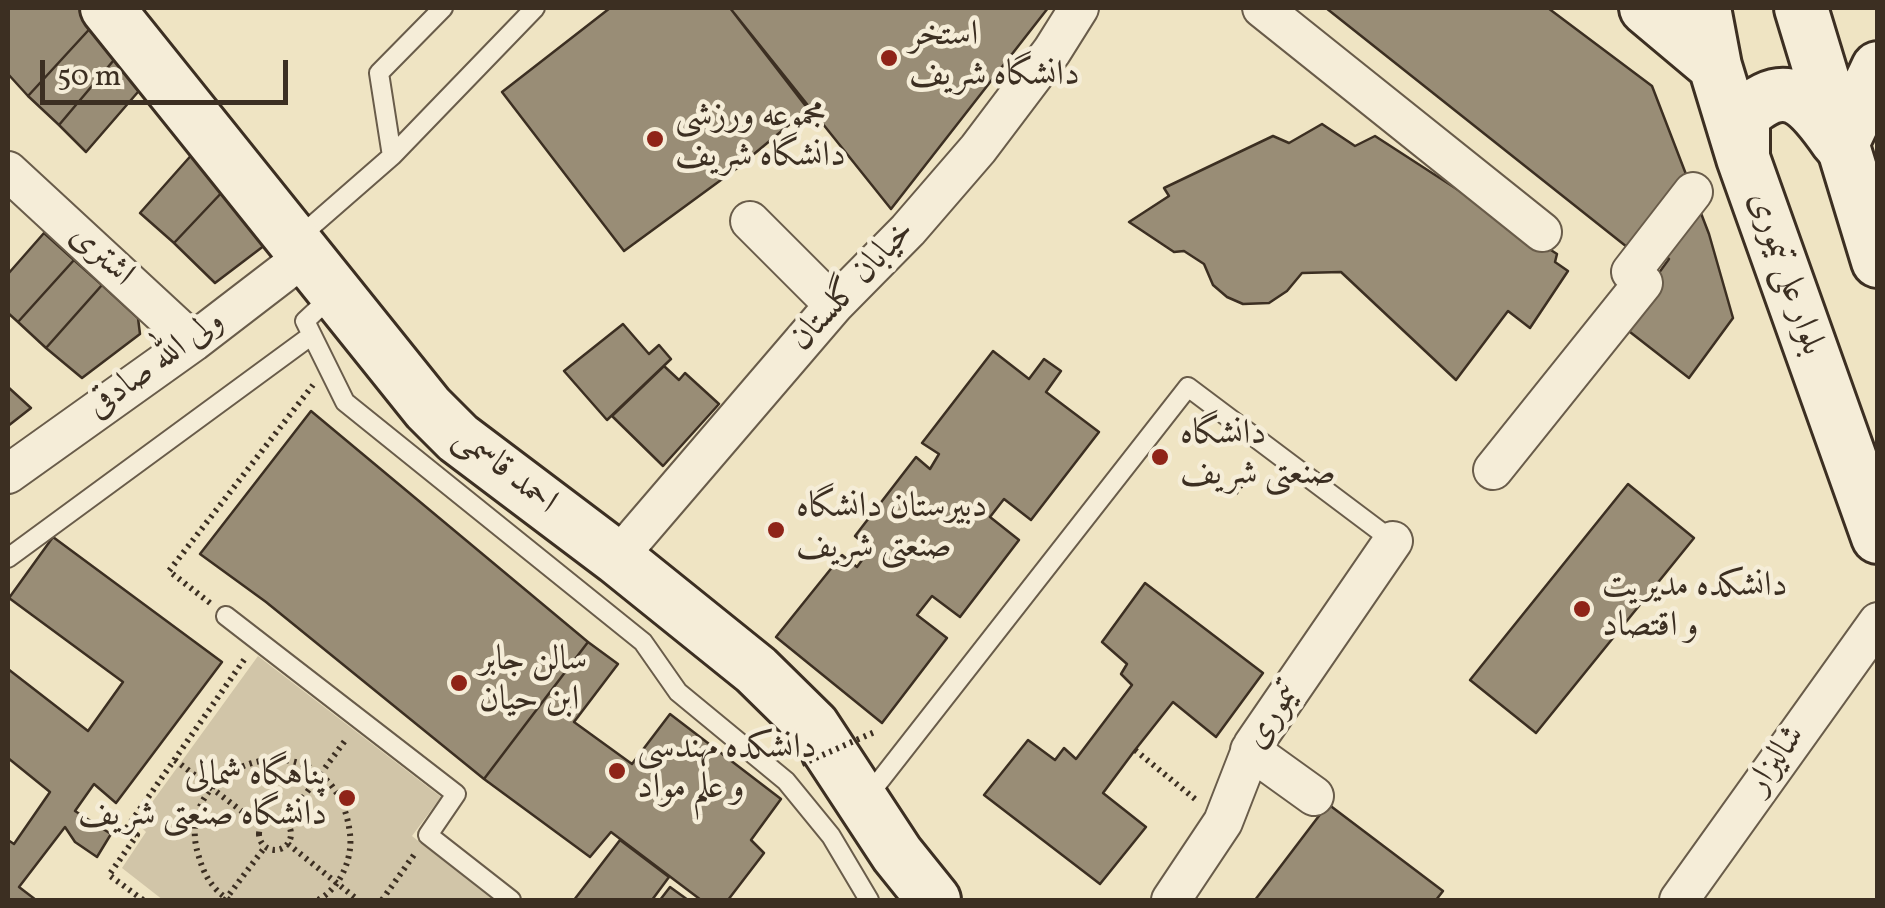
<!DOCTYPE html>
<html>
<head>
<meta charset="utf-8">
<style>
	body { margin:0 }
	#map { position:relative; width:1885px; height:908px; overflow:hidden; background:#efe4c3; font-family:Vollkorn,serif }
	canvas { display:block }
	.frame { position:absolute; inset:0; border:10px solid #3c2f22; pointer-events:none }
	.scale { position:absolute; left:40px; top:60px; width:248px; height:45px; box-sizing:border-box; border:5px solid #3c2f22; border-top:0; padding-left:12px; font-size:30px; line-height:35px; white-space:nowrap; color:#3c2f22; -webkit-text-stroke:8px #f5edd8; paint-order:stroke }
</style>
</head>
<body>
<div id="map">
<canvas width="1885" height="908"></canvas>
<div class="frame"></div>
<div class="scale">50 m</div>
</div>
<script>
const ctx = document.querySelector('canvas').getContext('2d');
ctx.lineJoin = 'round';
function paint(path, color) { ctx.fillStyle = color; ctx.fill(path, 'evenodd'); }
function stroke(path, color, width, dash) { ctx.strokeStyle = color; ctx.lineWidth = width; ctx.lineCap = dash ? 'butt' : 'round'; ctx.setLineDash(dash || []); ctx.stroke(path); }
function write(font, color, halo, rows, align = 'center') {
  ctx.font = font + ' Vollkorn,Amiri,serif'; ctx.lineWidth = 9; ctx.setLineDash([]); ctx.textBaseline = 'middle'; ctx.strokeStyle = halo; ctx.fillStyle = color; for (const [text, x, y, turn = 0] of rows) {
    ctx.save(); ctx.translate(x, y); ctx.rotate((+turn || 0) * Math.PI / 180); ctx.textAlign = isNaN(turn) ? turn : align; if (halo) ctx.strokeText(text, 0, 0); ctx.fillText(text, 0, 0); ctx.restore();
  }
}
paint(new Path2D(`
	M258,656L441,797L412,836L493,900H163L122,868L146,832L137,823Z`), '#d1c5a8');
const building = new Path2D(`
	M8,8H84L96,22L28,96L8,74Z
	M610,8H730L808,109L736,169L624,251L502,92Z
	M730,8H1048L891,209Z
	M1326,8H1548L1652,86L1709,234L1733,318L1689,378L1621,325L1669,259L1637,233L1627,247Z
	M96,22L119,54L59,125L28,96Z
	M119,54L144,85L86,152L59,125Z
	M1322,124L1355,146L1375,136L1557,254L1555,262L1568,271L1530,328L1508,311L1456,380L1341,272L1302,273L1287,291L1269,303L1243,304L1227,297L1213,285L1204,264L1184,251L1174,252L1129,222L1169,196L1164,188L1273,136L1289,143Z
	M195,151L226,188L174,243L140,213Z
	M226,188L265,245L215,283L174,243Z
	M44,233L74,260L18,322L8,313V274Z
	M74,260L102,285L46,348L18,322Z
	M102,285L138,318L140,334L82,378L46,348Z
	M623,324L649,354L659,345L671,359L607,420L564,371Z
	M993,351L1029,379L1044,359L1061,371L1046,392L1099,432L1031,520L1004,499L990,517L1019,540L960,617L932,596L917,615L947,638L882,723L776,637L842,555L857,567L870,549L855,536L916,457L930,469L939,454L922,443Z
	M664,366L679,380L685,373L719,404L663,466L612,416Z
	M8,387L31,408L8,426Z
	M311,411L588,642L484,779L266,602L200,554Z
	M1628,484L1694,538L1536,733L1470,680Z
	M53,537L222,662L116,803L94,784L75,811L111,834L97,857L75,842L65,827L19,887L36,900H8V840L14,844L50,792L8,758V669L88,731L123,682L9,598Z
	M1145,583L1263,673L1216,737L1173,702L1135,750L1103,793L1146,827L1100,884L984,795L1028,740L1055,760L1064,748L1076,759L1132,685L1121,674L1127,664L1102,642Z
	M588,642L618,664L574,722L632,764L670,714L781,799L751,840L764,853L728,900H701L611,832L590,857L484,779Z
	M1328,804L1443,891L1436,900H1255Z
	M620,840L669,877L652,900H574Z
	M670,887L688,900H660Z`);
paint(building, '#998d76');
stroke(building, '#3c2f22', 2.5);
const lane = new Path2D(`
	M443,8L379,73L392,156L535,8
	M298,238L392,156
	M334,294L305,321L345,402L643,642L678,692L786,781L831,836L869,900
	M8,558L312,335
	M226,616L456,794L428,835L511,900
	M867,797L1188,387L1393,541`);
const street = new Path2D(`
	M1262,8L1542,232
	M8,171L193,342
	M750,221L834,305
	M1493,470L1643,283L1631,272L1693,192
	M8,474L193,342L305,256
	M617,558L834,305L908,230L978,149L1052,51L1079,8
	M1250,750L1314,796
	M1171,900L1223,822L1253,745L1393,541
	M1679,900L1878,622`);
const secondary = new Path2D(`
	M107,8L428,408L458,438L617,558L756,670L813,726L897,854L934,900
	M1646,8L1715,66
	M1704,8L1715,66L1743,158L1878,537
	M1801,8L1878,261
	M1841,146L1878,68
	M1743,158V116C1787,74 1809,101 1837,141`);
stroke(lane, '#695c4a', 22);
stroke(street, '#695c4a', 42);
stroke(secondary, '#3c2f22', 58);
stroke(new Path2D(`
	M1235,493L1256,465
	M210,603L169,571L313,385
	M1135,750L1195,799
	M175,760L261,826
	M259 834a16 16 0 1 1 32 0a16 16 0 1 1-32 0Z
	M285,822L347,738
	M288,844L358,900
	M143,900L109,875L137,835L126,829L246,657
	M225,900L265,847
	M229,900C213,890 204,875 199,857C166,760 335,708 350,834C353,859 340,888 318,900
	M382,900L416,852`), '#3c2f22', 6, [2.5, 5]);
stroke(lane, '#f5edd8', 18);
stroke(street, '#f5edd8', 38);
stroke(secondary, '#f5edd8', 52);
stroke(new Path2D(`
	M802,764L877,731`), '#3c2f22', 6, [2.5, 5]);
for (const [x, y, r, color] of [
	[889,58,10,"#8f2418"],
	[655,139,10,"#8f2418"],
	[1160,457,10,"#8f2418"],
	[776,530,10,"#8f2418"],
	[1582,609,10,"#8f2418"],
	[459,683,10,"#8f2418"],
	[617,771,10,"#8f2418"],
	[347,798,10,"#8f2418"]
]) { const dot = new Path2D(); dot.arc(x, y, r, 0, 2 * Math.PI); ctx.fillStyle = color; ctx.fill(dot); stroke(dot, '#f5edd8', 4); }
write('35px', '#3c2f22', '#f5edd8', [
	["استخر",909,38],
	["دانشگاه شریف",909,78],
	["مجموعه ورزشی",675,119],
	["دانشگاه شریف",675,159],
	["دانشگاه",1180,437],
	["صنعتی شریف",1180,477],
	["دبیرستان دانشگاه",796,510],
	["صنعتی شریف",796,550],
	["دانشکده مدیریت",1602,589],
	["و اقتصاد",1602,629],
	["سالن جابر",479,663],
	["ابن حیان",479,703],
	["دانشکده مهندسی",637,751],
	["و علم مواد",637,791],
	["پناهگاه شمالی",327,778,"right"],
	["دانشگاه صنعتی شریف",327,818,"right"]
], 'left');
write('35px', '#3c2f22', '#f5edd8', [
	["اشتری",100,257,43],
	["بلوار علی تیموری",1784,274,71],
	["خیابان گلستان",854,287,-47],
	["ولی الله صادقی",157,366,-36],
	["احمد قاسمی",504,472,38],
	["تیموری",1274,717,-57],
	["شالیزار",1778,761,-55]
]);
</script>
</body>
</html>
